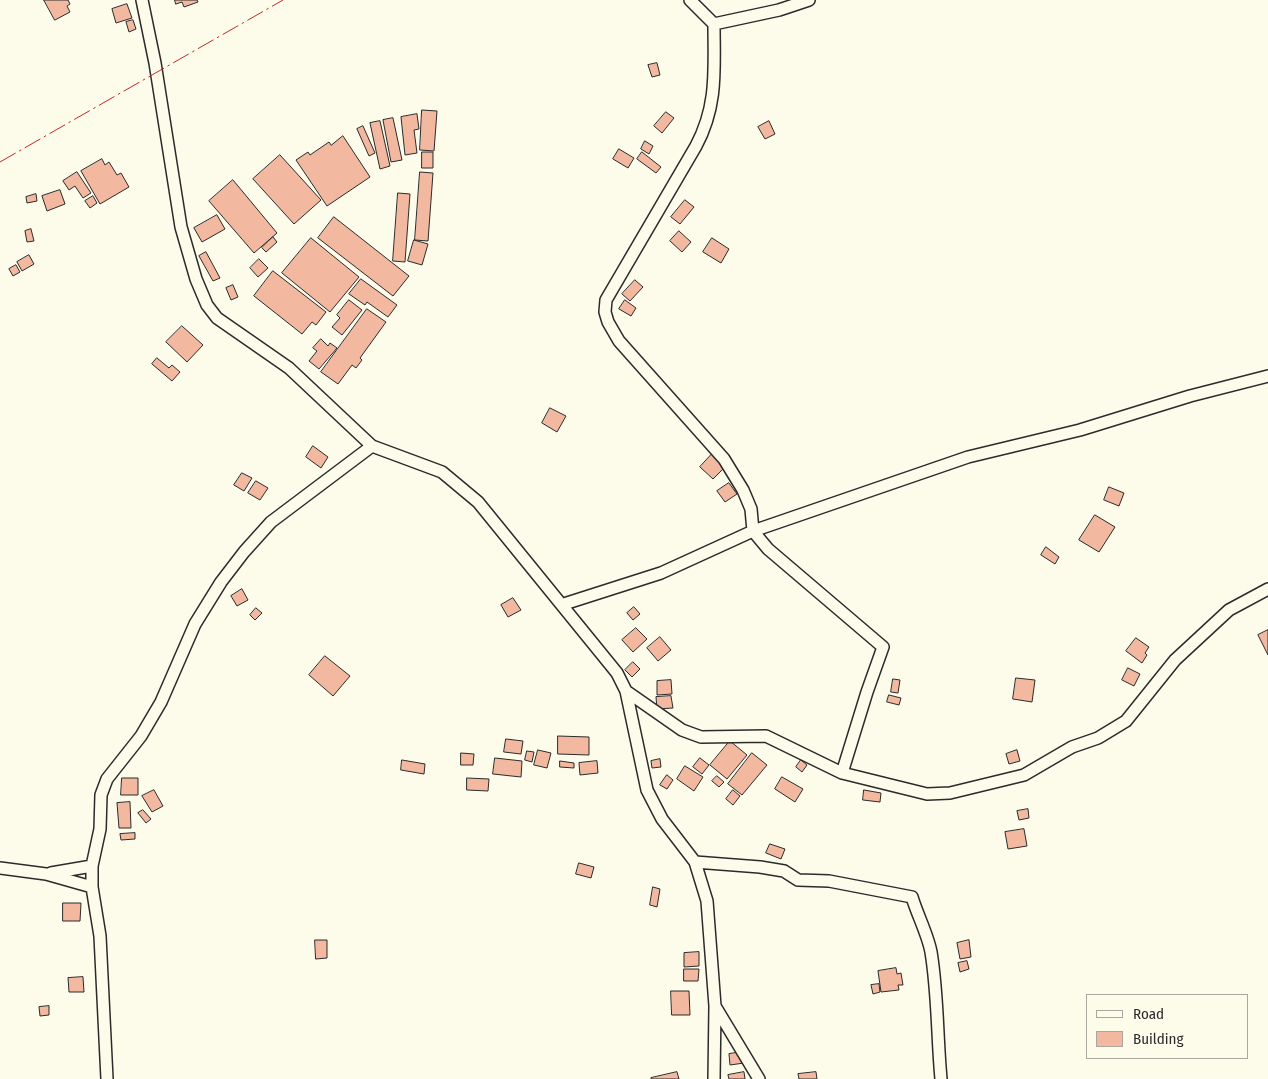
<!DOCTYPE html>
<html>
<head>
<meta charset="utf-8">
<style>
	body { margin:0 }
	#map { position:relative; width:1268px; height:1079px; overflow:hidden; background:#fdfbea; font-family:"Fira Sans Condensed",sans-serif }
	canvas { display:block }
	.legend { position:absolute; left:1086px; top:994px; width:162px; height:65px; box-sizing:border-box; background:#fdfbea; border:1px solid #a9a89e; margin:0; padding:6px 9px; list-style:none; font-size:15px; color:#2b2b2b }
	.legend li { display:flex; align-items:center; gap:10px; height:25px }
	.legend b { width:25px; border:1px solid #a9a89e }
</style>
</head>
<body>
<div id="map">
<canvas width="1268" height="1079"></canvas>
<ul class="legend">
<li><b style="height:6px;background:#fdfbea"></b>Road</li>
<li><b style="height:14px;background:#f2b8a0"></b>Building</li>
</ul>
</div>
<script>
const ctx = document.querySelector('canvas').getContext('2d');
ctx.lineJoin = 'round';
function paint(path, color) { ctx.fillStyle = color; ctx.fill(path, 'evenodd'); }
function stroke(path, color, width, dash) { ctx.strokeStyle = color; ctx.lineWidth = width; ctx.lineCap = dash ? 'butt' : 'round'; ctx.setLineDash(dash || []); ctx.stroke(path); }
const building = new Path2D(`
	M44,0H68L70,4L67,6L70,12L55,20Z
	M175,0H197L198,2L184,7L182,2L176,4Z
	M127,4L132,18L116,23L112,9Z
	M133,20L136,29L129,32L126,22Z
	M657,63L660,75L652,77L648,65Z
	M422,110L437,111L434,151L420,150Z
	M666,112L674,118L662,133L654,126Z
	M417,114L419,129L414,130L417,153L405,155L401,117Z
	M393,118L402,160L391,162L383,120Z
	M380,121L390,166L380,169L370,123Z
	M769,121L775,134L765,139L758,127Z
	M363,126L375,153L369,156L357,129Z
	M343,136L370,177L327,206L296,160L308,152L310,155L329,142L331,145Z
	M645,141L653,146L649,154L641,149Z
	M619,149L634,158L628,168L613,159Z
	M422,152H433V168H422Z
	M642,152L661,167L656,173L637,159Z
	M280,155L321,200L294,224L253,179Z
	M102,159L105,165L109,162L117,175L121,173L129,187L100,204L81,171Z
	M77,172L91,193L83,198L75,186L69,190L63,181Z
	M420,172L433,173L428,241L415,240Z
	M233,180L277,233L254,253L209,201Z
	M60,190L65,204L47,211L42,196Z
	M398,193L410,194L405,262L393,261Z
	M36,194L37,201L27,203L26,197Z
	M93,196L97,203L90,208L85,201Z
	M685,200L694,207L680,224L671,217Z
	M217,215L225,229L202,242L194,228Z
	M334,217L409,276L393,296L318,238Z
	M31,229L34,241L27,242L25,231Z
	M679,231L691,242L682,252L670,241Z
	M273,237L277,242L266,252L262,248Z
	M311,238L359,277L330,312L282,273Z
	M712,238L729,249L721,263L703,252Z
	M414,240L428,244L422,265L408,261Z
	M206,252L220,278L213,281L199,256Z
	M29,255L34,264L22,271L17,262Z
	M259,259L268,268L258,277L250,268Z
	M16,265L20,272L13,276L9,269Z
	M273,271L326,312L316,325L312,322L302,334L254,296Z
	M361,279L397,305L388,317L367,302L365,305L349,294Z
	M635,280L643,287L630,301L622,294Z
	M233,285L238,297L231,300L226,288Z
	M349,300L362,310L342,335L332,327L340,318L337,315Z
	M625,300L636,308L631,316L619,309Z
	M367,309L386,322L360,358L362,360L356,368L352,365L338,384L321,372Z
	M182,326L203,345L187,362L166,342Z
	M321,339L328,346L330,343L337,348L319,369L309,361L317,351L313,348Z
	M157,358L169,368L172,365L180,372L172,381L152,364Z
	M550,408L566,416L557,432L542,423Z
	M313,446L328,457L321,468L306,457Z
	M712,454L725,467L713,479L700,467Z
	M242,473L252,478L244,491L234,485Z
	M256,481L268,488L260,500L248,493Z
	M729,483L737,494L725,502L717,491Z
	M1109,487L1124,493L1119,506L1104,500Z
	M1095,515L1115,527L1099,552L1079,540Z
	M1046,547L1059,557L1055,564L1041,555Z
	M242,589L248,600L237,606L231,596Z
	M513,598L521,610L508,617L501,605Z
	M634,607L640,614L633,620L627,613Z
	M256,608L262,613L255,620L250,615Z
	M636,628L647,639L633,652L622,640Z
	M1268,630V655L1258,635Z
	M660,637L671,650L658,661L647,648Z
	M1136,638L1149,647L1145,653L1147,655L1142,663L1126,651Z
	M325,656L350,676L333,696L309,675Z
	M633,662L640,669L632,677L625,670Z
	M1128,668L1140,674L1134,686L1122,680Z
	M1016,678L1035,680L1032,702L1013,699Z
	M893,679L900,680L898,693L891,692Z
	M671,680L672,694L657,695V681Z
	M889,695L901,698L899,705L887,702Z
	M671,696L673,708L657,709L656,697Z
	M558,736L589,737V755L558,754Z
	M506,739L523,741L521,754L504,752Z
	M730,741L747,755L727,779L710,765Z
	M538,750L551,753L547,768L534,765Z
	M1017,750L1020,761L1009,764L1006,754Z
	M527,751L534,752L532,762L525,760Z
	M461,753L474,754L473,765H461Z
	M752,753L767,765L742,795L728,784Z
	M495,758L522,761L521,777L493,774Z
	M700,758L709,765L702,774L693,767Z
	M660,759L661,767L652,768L651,761Z
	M402,760L425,764L424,774L401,770Z
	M801,760L807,765L802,772L796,767Z
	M560,761L574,763V768L560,767Z
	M597,761L598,773L580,775L579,763Z
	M685,766L703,777L694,791L677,779Z
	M667,775L673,780L667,789L660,785Z
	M717,776L724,782L719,787L712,781Z
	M782,777L803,789L795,802L775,789Z
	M122,778H138V795H121Z
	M467,778L489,779L488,791L467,790Z
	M154,790L163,806L152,812L142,796Z
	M733,790L740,796L733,805L726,799Z
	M864,790L881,793L880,802L863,800Z
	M130,802L131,828H119L117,803Z
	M1028,809L1029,818L1019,820L1017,811Z
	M143,810L151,819L146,823L138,813Z
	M1024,829L1027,846L1008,849L1005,832Z
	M135,833V839L121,840L120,834Z
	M770,844L785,849L781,859L766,853Z
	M579,863L594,867L591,878L576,874Z
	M653,887L660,889L657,907L650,905Z
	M63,903H81L80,921H63Z
	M315,940H327V958L316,959Z
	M969,940L971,957L960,959L957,943Z
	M699,952V966L684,967V953Z
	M967,961L969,969L960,972L958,963Z
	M896,968L897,974L901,973L903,985H898L899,990L881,992L878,971Z
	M684,969H699L698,981H684Z
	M83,977L84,992H69L68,978Z
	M879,984L880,992L873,994L871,985Z
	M671,991H689L690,1015H672Z
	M49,1006V1015L40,1016L39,1007Z
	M742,1052L744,1063L730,1065L729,1054Z
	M677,1072L679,1079H651V1078Z
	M744,1072L745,1079H729L728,1075Z
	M816,1072L817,1079H799L798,1074Z`);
paint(building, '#f2b8a0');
stroke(building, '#2b2b2b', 1);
const minor = new Path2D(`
	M142,0L155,63L181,227L196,279L207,305L217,318L289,368L372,446L442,472L478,502L617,673L626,691L647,790L662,819L695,862L707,901L715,1006L714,1079
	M690,0L714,24C714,69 718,105 696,146L606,300L605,312L608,322L619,341L724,459L743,490L751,509L753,531L768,549L883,647L867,692L842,773
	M714,24L779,10L809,0
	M564,604L661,573L753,531L968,457L1080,430L1190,396L1268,376
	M626,691L682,730L701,737L766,736L842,773L927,794L950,793L1024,775L1072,747L1098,738L1126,721L1175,660L1229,610L1268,589
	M695,862L760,867L784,871L798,880L829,881L912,897C917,914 928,935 931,952C938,994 937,1036 941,1079
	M0,868L46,874L92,887
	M51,873L92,866
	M715,1006L759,1079
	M107,1079L100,936L92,887V866L100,829L101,795L107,779L141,736L161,702L195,624L221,582L244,552L271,522L372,446`);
stroke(minor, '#2b2b2b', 14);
stroke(minor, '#fdfbea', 11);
stroke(new Path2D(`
	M0,162L283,0`), '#c62828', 1, [18, 4, 2.5, 4]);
</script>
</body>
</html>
